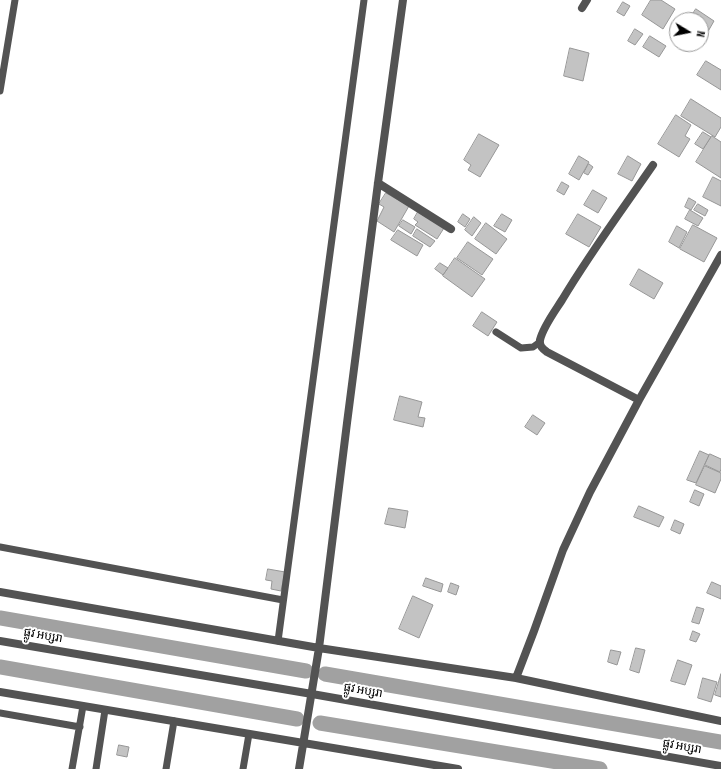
<!DOCTYPE html>
<html>
<head>
<meta charset="utf-8">
<style>
	body { margin:0 }
	#map { position:relative; width:721px; height:769px; overflow:hidden; background:#fff; font-family:"Sofia Sans Condensed",sans-serif }
	canvas { display:block }
	.north { position:absolute; left:669px; top:12px; width:40px; height:40px; box-sizing:border-box; background:#fff; border:1px solid #999; border-radius:50%; rotate:100deg; font-size:11px; font-weight:700; line-height:16px; text-align:center; color:#000 }
	.north::after { content:''; display:block; margin:auto; width:14px; height:18px; background:#000; clip-path:polygon(50% 0,100% 100%,50% 72%,0 100%) }
</style>
</head>
<body>
<div id="map">
<canvas width="721" height="769"></canvas>
<div class="north">N</div>
</div>
<script>
const ctx = document.querySelector('canvas').getContext('2d');
ctx.lineJoin = 'round';
function stroke(path, color, width, dash) { ctx.strokeStyle = color; ctx.lineWidth = width; ctx.lineCap = dash ? 'butt' : 'round'; ctx.setLineDash(dash || []); ctx.stroke(path); }
function paint(path, color) { ctx.fillStyle = color; ctx.fill(path, 'evenodd'); }
function write(font, color, halo, rows, align = 'center') {
  ctx.font = font + ' "Sofia Sans Condensed","Noto Sans Khmer",sans-serif'; ctx.lineWidth = 4; ctx.setLineDash([]); ctx.textBaseline = 'middle'; ctx.strokeStyle = halo; ctx.fillStyle = color; for (const [text, x, y, turn = 0] of rows) {
    ctx.save(); ctx.translate(x, y); ctx.rotate((+turn || 0) * Math.PI / 180); ctx.textAlign = isNaN(turn) ? turn : align; if (halo) ctx.strokeText(text, 0, 0); ctx.fillText(text, 0, 0); ctx.restore();
  }
}
stroke(new Path2D(`
	M0,618L306,671
	M0,667L297,719
	M325,674L721,742
	M320,723L600,769`), '#a1a1a1', 15);
const building = new Path2D(`
	M651,0H661L675,9L663,29L642,15Z
	M623,2L630,6L624,16L617,12Z
	M696,9L714,21L706,35L701,32V20H689Z
	M635,29L643,34L635,45L628,41Z
	M650,36L666,46L659,57L643,47Z
	M570,48L589,53L583,81L564,76Z
	M706,61L721,70V90L697,75Z
	M691,99L721,118V127L715,137L681,116Z
	M676,115L691,125L685,136L690,139L679,157L658,144Z
	M703,132L711,137L703,149L695,144Z
	M479,134L499,145L480,177L468,170L471,165L464,160Z
	M712,136L721,142V178L696,162Z
	M579,156L589,162L579,180L569,174Z
	M628,156L641,164L632,181L618,174Z
	M589,164L593,167L588,175L584,173Z
	M713,177L721,181V206L703,197Z
	M562,182L569,186L564,195L557,191Z
	M593,190L607,198L598,213L584,205Z
	M386,193L409,206L394,232L377,221L384,207L379,204Z
	M689,198L696,202L691,210L685,207Z
	M698,204L708,210L705,216L694,210Z
	M690,210L703,218L698,226L685,219Z
	M418,212L444,228L437,239L415,225L418,222L414,219Z
	M463,214L470,219L465,227L458,222Z
	M502,214L512,220L505,232L494,226Z
	M578,214L601,227L589,247L566,234Z
	M474,217L481,223L472,236L465,230Z
	M403,220L415,227L411,234L399,226Z
	M486,223L507,239L496,254L475,239Z
	M693,225L717,238L704,262L680,249Z
	M677,226L687,232L679,248L669,242Z
	M417,229L435,241L430,247L413,236Z
	M398,230L423,245L417,256L391,240Z
	M468,242L493,259L482,275L457,258Z
	M455,258L485,279L472,297L443,276Z
	M440,263L448,268L443,275L435,269Z
	M639,269L663,283L654,299L630,285Z
	M482,312L497,322L488,336L473,326Z
	M400,396L422,402L418,417L425,418L423,427L394,420Z
	M533,415L545,423L537,435L525,427Z
	M700,451L709,455L696,483L687,480Z
	M710,454L721,459V469L720,472L705,465Z
	M705,466L721,473V479L715,493L696,485Z
	M695,490L704,494L699,506L690,502Z
	M639,506L664,517L659,527L634,517Z
	M389,508L408,511L405,528L385,524Z
	M675,520L684,524L680,534L671,530Z
	M268,569L285,572L281,591L271,589L272,581L266,580Z
	M426,578L443,584L441,592L423,586Z
	M712,582L721,586V599L707,593Z
	M451,583L459,586L456,595L448,592Z
	M413,596L433,605L419,638L399,629Z
	M697,607L704,609L699,624L692,622Z
	M693,631L700,634L696,642L690,640Z
	M636,648L645,650L639,673L630,670Z
	M611,650L621,652L617,665L608,662Z
	M678,660L692,665L685,685L671,681Z
	M721,674V697L715,695Z
	M703,678L717,682L711,702L698,698Z
	M119,745L129,747L127,757L117,755Z`);
paint(building, '#c3c3c3');
stroke(building, '#979797', 1);
stroke(new Path2D(`
	M0,91L15,0
	M496,332L521,348L533,347L540,342
	M0,547L283,600
	M278,641L364,0
	M0,713L80,727
	M72,769L83,706
	M96,769L105,710
	M166,769L174,721
	M243,769L249,734`), '#535353', 7);
stroke(new Path2D(`
	M582,8L587,0
	M378,183L451,229
	M639,400L547,352C543,349 539,346 540,340C543,327 555,311 562,300C590,253 622,210 653,165
	M0,592L319,648L516,678L721,721
	M516,678L534,631L563,550L590,492L639,400L721,255
	M0,692L458,769
	M299,769L319,648L347,423L378,183L403,0`), '#535353', 8);
stroke(new Path2D(`
	M0,641L312,694L721,766`), '#535353', 8);
write('12px', '#000', '#fff', [
	["ផ្លូវ អប្សរា",43,636,10],
	["ផ្លូវ អប្សរា",363,691,10],
	["ផ្លូវ អប្សរា",682,747,10]
]);
</script>
</body>
</html>
